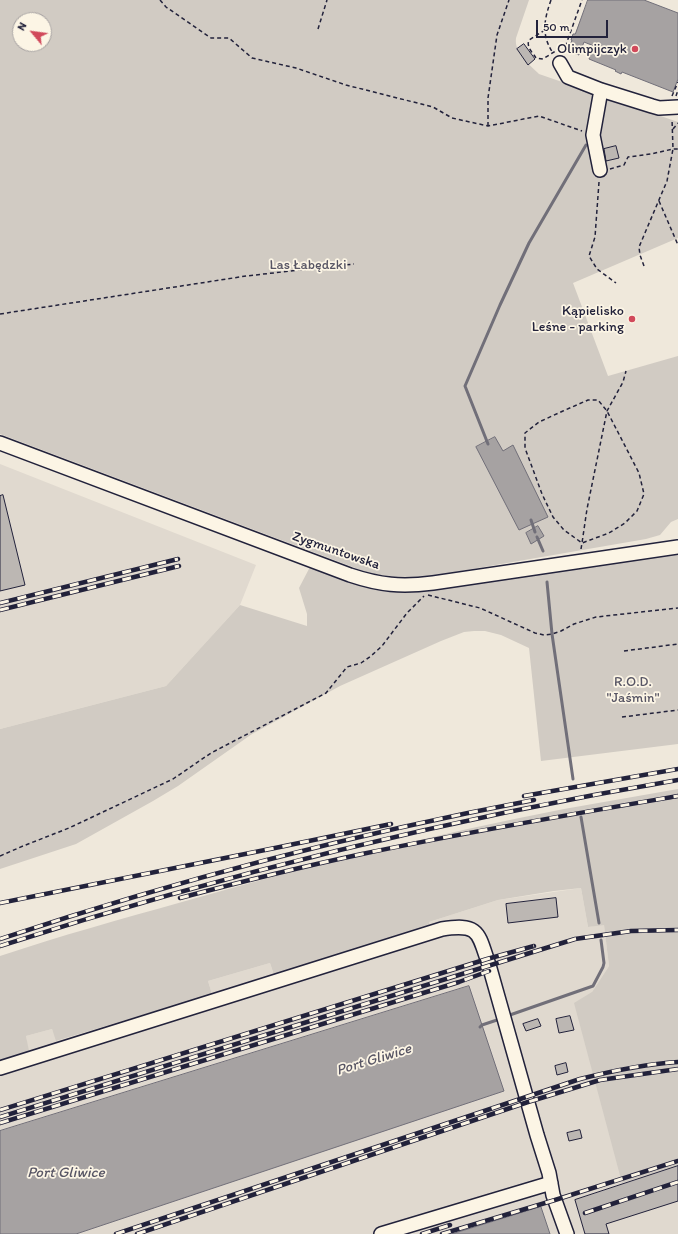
<!DOCTYPE html>
<html>
<head>
<meta charset="utf-8">
<style>
	body { margin:0 }
	#map { position:relative; width:678px; height:1234px; overflow:hidden; background:#efe8db; font-family:Itim,sans-serif }
	canvas { display:block }
	.north { position:absolute; left:12px; top:12px; width:40px; height:40px; box-sizing:border-box; background:#fcf5e5; border:1px solid #a5a1a1; border-radius:50%; rotate:299deg; font-size:11px; font-weight:700; line-height:16px; text-align:center; color:#22223b }
	.north::after { content:''; display:block; margin:auto; width:14px; height:18px; background:#d1495b; clip-path:polygon(50% 0,100% 100%,50% 72%,0 100%) }
	.scale { position:absolute; left:536px; top:20px; width:72px; height:18px; box-sizing:border-box; border:2px solid #22223b; border-top:0; padding-left:5px; font-size:12px; line-height:14px; white-space:nowrap; color:#22223b; -webkit-text-stroke:3px #fcf5e5; paint-order:stroke }
</style>
</head>
<body>
<div id="map">
<canvas width="678" height="1234"></canvas>
<div class="north">N</div>
<div class="scale">50 m</div>
</div>
<script>
const ctx = document.querySelector('canvas').getContext('2d');
ctx.lineJoin = 'round';
function paint(path, color) { ctx.fillStyle = color; ctx.fill(path, 'evenodd'); }
function stroke(path, color, width, dash) { ctx.strokeStyle = color; ctx.lineWidth = width; ctx.lineCap = dash ? 'butt' : 'round'; ctx.setLineDash(dash || []); ctx.stroke(path); }
function write(font, color, halo, rows, align = 'center') {
  ctx.font = font + ' Itim,sans-serif'; ctx.lineWidth = 3.5; ctx.setLineDash([]); ctx.textBaseline = 'middle'; ctx.strokeStyle = halo; ctx.fillStyle = color; for (const [text, x, y, turn = 0] of rows) {
    ctx.save(); ctx.translate(x, y); ctx.rotate((+turn || 0) * Math.PI / 180); ctx.textAlign = isNaN(turn) ? turn : align; if (halo) ctx.strokeText(text, 0, 0); ctx.fillText(text, 0, 0); ctx.restore();
  }
}
paint(new Path2D(`
	M0,464L256,565L240,605L166,686L0,729Z
	M581,888L588,927L604,924L609,966L592,992L622,1182L678,1165V1234H0V1060L28,1051L26,1036L52,1029L57,1041L212,994L208,981L270,963L274,975L430,927L429,922L498,900Z`), '#e0d9cf');
paint(new Path2D(`
	M0,0H529L516,38C514,53 529,64 539,74L678,122V238L573,283L608,376L678,356V519L671,522L660,535L646,539L426,577C406,577 385,577 366,572L0,434ZM20,20H44V44H20Z
	M678,552V744L541,761L529,648L501,635L485,631H474L464,632L441,641L340,686L252,734L178,786L153,801L76,844L0,869V729L166,686L240,605L307,626V614L299,588L311,565C344,578 376,593 412,591Z
	M678,789V1165L622,1183L574,1003L592,992L609,966L604,925L588,927L581,888L554,891L498,900L429,922L430,927L274,975L270,963L208,981L212,994L56,1041L52,1029L26,1036L29,1051L0,1060V956C60,936 121,919 182,902C308,866 435,834 564,809C602,802 640,796 678,789Z`), '#d1cbc3');
const water = new Path2D(`
	M588,0H644L678,13V79L673,92L622,72L621,74L615,71L616,70L589,59L594,46L584,42L579,55L568,51L572,40H571L573,34H575Z
	M495,437L503,451L513,445L548,517L519,530L476,447Z
	M538,526L544,536L531,544L526,533Z
	M469,986L504,1091L76,1234H0V1131Z
	M541,1207L550,1234H452Z`);
paint(water, '#a6a2a2');
stroke(water, '#716f79', 1);
stroke(new Path2D(`
	M488,444L465,386L500,305L529,243L586,145
	M531,520L535,532
	M537,537L543,551
	M547,582L552,634L573,779
	M581,817L599,923
	M507,1016L593,986L603,967L604,963L601,940
	M480,1027L482,1025L500,1019`), '#716f79', 3);
const building = new Path2D(`
	M524,44L535,59L528,65L517,49Z
	M616,146L619,158L606,161L604,149Z
	M3,495L25,585L0,591V496Z
	M556,898L558,917L508,923L506,904Z
	M570,1016L574,1030L559,1033L556,1019Z
	M538,1019L541,1026L526,1031L523,1024Z
	M566,1063L568,1072L557,1075L555,1066Z
	M580,1130L582,1138L569,1141L567,1133Z
	M678,1166V1201L606,1224L609,1234H585L575,1200Z`);
paint(building, '#bcb7b3');
stroke(building, '#22223b', 1);
const minor = new Path2D(`
	M560,63L568,77L601,90L652,106L659,108L678,107
	M600,170L593,135L601,90
	M0,443L350,575C380,585 401,587 433,583L678,547
	M0,1068L442,929C480,923 478,933 489,965L537,1135L549,1173L553,1195L567,1234
	M381,1234L551,1183`);
stroke(minor, '#22223b', 16);
stroke(new Path2D(`
	M160,0L166,7L211,38H229L252,58L296,68L346,85L433,107L452,118L488,126L539,116L582,131
	M551,0C544,20 541,35 553,53
	M318,29L327,0
	M545,30L529,40C526,47 533,53 536,58L543,59L565,45
	M563,53L582,0
	M672,96L678,82
	M676,96L678,90
	M488,126V98L497,35L509,0
	M673,129L678,123
	M610,169L624,165L628,157L651,154L673,149H678
	M599,182L595,237L589,256L597,269L616,283
	M659,201L678,245
	M644,266L640,255L639,247L667,181L673,149L672,119
	M0,314L246,276L354,264
	M581,549L582,543L609,533L625,523L637,511L644,494L639,473L607,411L598,400H588L563,411L539,422L525,433V448L542,494L553,517L564,530L582,543L587,509L607,411L623,382L626,371
	M428,595L480,608L535,633L544,635L552,634L561,631L574,624L596,617L678,608
	M624,651L678,644
	M622,717L678,710
	M0,856L23,846L69,828L173,779L211,753L326,693L347,667L361,663L371,656L382,646L407,613L424,596`), '#22223b', 1.5, [4, 3]);
stroke(minor, '#fcf5e5', 13);
const rail = new Path2D(`
	M0,603L178,559
	M0,610L179,566
	M524,796L678,769
	M180,898C240,882 301,867 362,854C467,832 573,814 678,796
	M0,903L275,848L391,824
	M0,939C175,881 353,834 534,800
	M0,946C222,875 448,819 678,780
	M0,1110L487,959L534,946
	M0,1117L575,939L631,931L678,930
	M0,1123L459,982L489,971
	M585,1213L678,1182
	M116,1234L580,1079C612,1071 645,1064 678,1062
	M137,1234L528,1102L600,1080L678,1069
	M422,1234L450,1225
	M442,1234L555,1200L678,1161`);
stroke(rail, '#22223b', 4.5);
stroke(rail, '#fcf5e5', 3, [9]);
for (const [x, y, r, color] of [
	[635,49,4,"#d1495b"],
	[632,319,4,"#d1495b"]
]) { const dot = new Path2D(); dot.arc(x, y, r, 0, 2 * Math.PI); ctx.fillStyle = color; ctx.fill(dot); stroke(dot, '#fcf5e5', 1.5); }
write('14px', '#22223b', '#fcf5e5', [
	["Olimpijczyk",627,49],
	["Kąpielisko",624,311],
	["Leśne - parking",624,327]
], 'right');
write('14px', '#575564', '#fcf5e5', [
	["Las Łabędzki",308,265],
	["R.O.D.",633,682],
	["\"Jaśmin\"",633,698]
]);
write('14px', '#22223b', '#fcf5e5', [
	["Zygmuntowska",336,551,19]
]);
write('italic 15px', '#575564', '#fcf5e5', [
	["Port Gliwice",374,1060,-17],
	["Port Gliwice",66,1173]
]);
</script>
</body>
</html>
